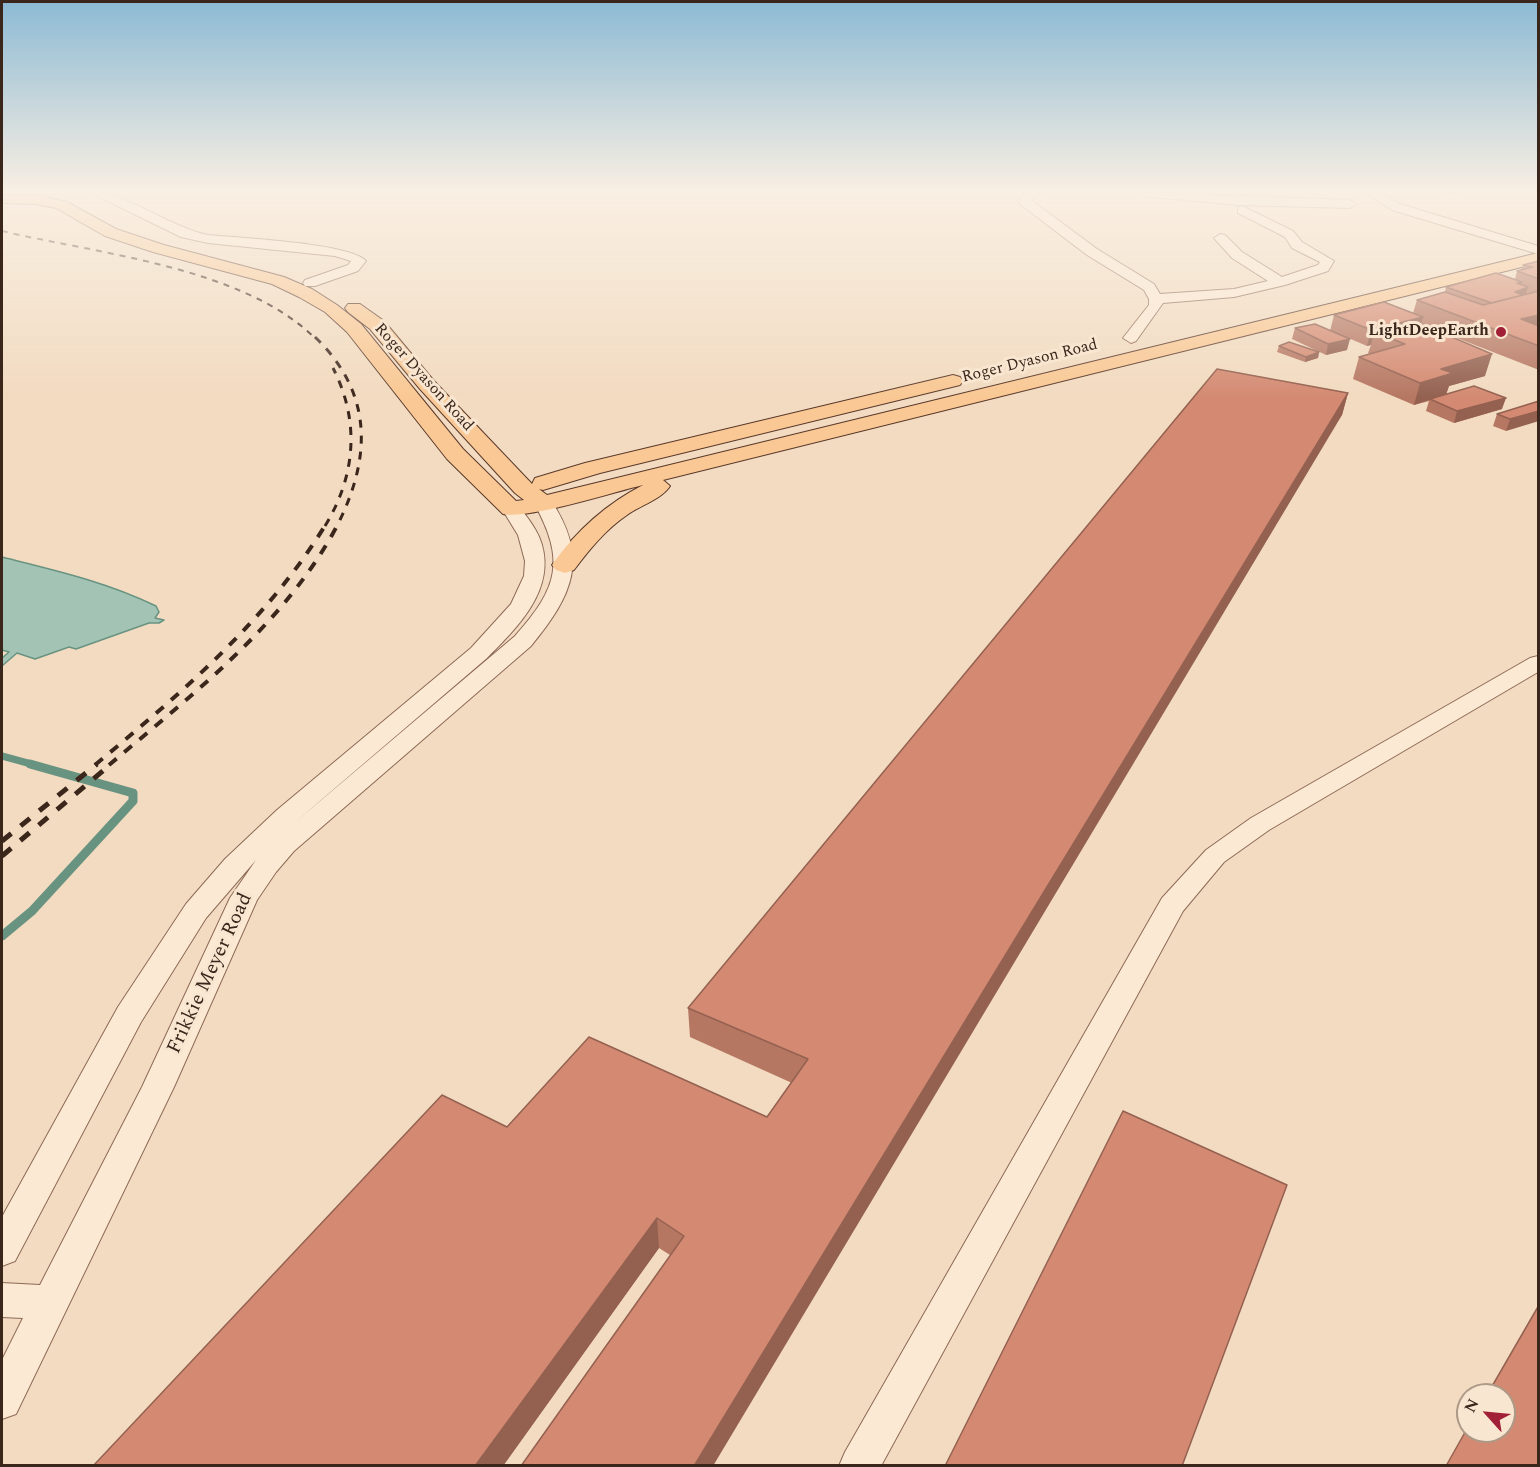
<!DOCTYPE html>
<html>
<head>
<meta charset="utf-8">
<style>
	body { margin:0 }
	#map { position:relative; width:1540px; height:1467px; overflow:hidden; background:#f2dbc0; font-family:Spectral,serif }
	canvas { display:block }
	.frame { position:absolute; inset:0; border:3px solid #3b261c; pointer-events:none }
	.north { position:absolute; left:1456px; top:1383px; width:60px; height:60px; box-sizing:border-box; background:#f9e6d0; border:2px solid #ad9988; border-radius:50%; rotate:297deg; font-size:16px; font-weight:700; line-height:24px; text-align:center; color:#3b261c }
	.north::after { content:''; display:block; margin:auto; width:21px; height:27px; background:#a12037; clip-path:polygon(50% 0,100% 100%,50% 72%,0 100%) }
</style>
</head>
<body>
<div id="map">
<canvas width="1540" height="1467"></canvas>
<div class="frame"></div>
<div class="north">N</div>
</div>
<script>
const ctx = document.querySelector('canvas').getContext('2d');
ctx.lineJoin = 'round';
function paint(path, color) { ctx.fillStyle = color; ctx.fill(path, 'evenodd'); }
function stroke(path, color, width, dash) { ctx.strokeStyle = color; ctx.lineWidth = width; ctx.lineCap = dash ? 'butt' : 'round'; ctx.setLineDash(dash || []); ctx.stroke(path); }
function write(font, color, halo, rows, align = 'center') {
  ctx.font = font + ' Spectral,serif'; ctx.lineWidth = 6; ctx.setLineDash([]); ctx.textBaseline = 'middle'; ctx.strokeStyle = halo; ctx.fillStyle = color; for (const [text, x, y, turn = 0] of rows) {
    ctx.save(); ctx.translate(x, y); ctx.rotate((+turn || 0) * Math.PI / 180); ctx.textAlign = isNaN(turn) ? turn : align; if (halo) ctx.strokeText(text, 0, 0); ctx.fillText(text, 0, 0); ctx.restore();
  }
}
const water = new Path2D(`
	M2,557C54,570 107,582 156,606L159,612L155,618L164,620L159,623H149L76,649L69,647L35,659L17,653L2,666V658L9,652L2,650Z`);
paint(water, '#a3c4b5');
stroke(water, '#699381', 1.5);
stroke(new Path2D(`
	M2,756L35,765`), '#699381', 7);
stroke(new Path2D(`
	M2,936L32,911L133,801V793L30,764`), '#699381', 9);
const minor = new Path2D(`
	M89,192C127,192 169,227 208,235C237,238 351,243 366,261L358,271L315,286H305L303,283L305,280L348,265L351,261L335,256L208,243L181,237Z
	M1025,192H1042L1031,200L1097,249L1154,284L1160,294L1234,289L1268,281L1232,258L1214,238L1220,234L1225,235L1242,252L1282,277L1318,265L1320,262L1292,248L1285,237L1238,213V207L1242,206L1293,231L1302,242L1334,261L1328,271L1285,285L1234,297L1163,303L1136,341L1131,343L1123,338L1149,305V299L1144,290L1087,255L1020,204L1018,201Z
	M1136,192L1350,200L1356,204L1350,208L1238,205L1142,196Z
	M1364,192H1379L1400,204L1538,246V254L1392,210Z
	M543,497L550,499C590,558 573,595 531,646L294,851L276,872L257,900L174,1087L16,1414L2,1419V1360L23,1318L2,1317V1283L40,1285L142,1087L230,898L256,860L206,918L141,1022L15,1261L2,1266V1217L118,1007L186,904L225,859L277,810L471,648L511,604L524,576L525,561L518,535L502,509L504,505H518C527,517 538,530 542,545C555,591 517,628 487,658L293,824L515,636C558,588 566,561 534,503L536,499Z
	M1538,656V672L1269,830L1224,862L1183,911L881,1466H839L845,1452L1162,898L1206,850L1251,818L1530,658Z`);
const major = new Path2D(`
	M2,195H36L67,202L116,229L164,245L284,277L312,289L337,305L361,324L463,449L516,501L524,500L515,493L420,389L370,329L348,312L345,308L348,304H360L384,321L434,381L532,484L535,478L585,463L953,375L960,377L963,381L960,385L600,473L543,490L539,489L547,495L1538,253V263L663,480L670,486C662,499 639,506 627,515C605,530 589,550 574,570L565,573L556,570L552,565C576,531 606,504 643,485C614,492 526,520 503,514L447,459L347,332L325,312L299,297L272,284L153,252L105,236L56,208L36,204L2,203Z`);
stroke(minor, '#8d6a56', 2);
stroke(major, '#5a392b', 2);
paint(minor, '#fce9d4');
paint(major, '#f9c894');
stroke(new Path2D(`
	M2,231C99,254 243,267 316,339`), '#3b261c', 2, [6, 6]);
stroke(new Path2D(`
	M315,337C373,393 372,457 337,526
	M325,526C356,475 360,421 333,368`), '#3b261c', 3, [8, 8]);
stroke(new Path2D(`
	M95,765C181,693 267,621 326,524
	M109,765C193,694 286,623 338,524`), '#3b261c', 4, [10, 10]);
stroke(new Path2D(`
	M2,841L97,764
	M2,856L111,764`), '#3b261c', 5, [12, 12]);
paint(new Path2D(`
	M1539,261V370L1421,324L1485,376L1449,386L1446,394L1502,409L1454,423L1426,411L1429,401L1414,405L1353,379L1359,357L1370,354L1368,353L1371,345L1367,346L1339,334L1347,350L1326,355L1292,339L1295,328L1330,331L1334,315L1413,313L1417,300L1445,292L1446,287L1515,279L1517,271L1521,270L1523,265Z
	M1279,346L1319,352L1318,358L1305,362L1277,352Z
	M1348,393L1342,415L670,1255L659,1248L503,1466H93L767,1117L792,1083L690,1037L688,1008Z
	M1539,401L1506,431L1493,426L1497,414Z`), '#b67762');
paint(new Path2D(`
	M1442,192H1459V193L1442,195Z
	M1522,282L1519,290L1528,287L1523,302L1488,319L1517,283Z
	M1539,315V334L1521,319Z
	M1423,317L1419,332H1374L1371,345L1367,346L1371,330Z
	M1350,339L1347,350L1326,355L1328,344Z
	M1319,352L1318,358L1305,362L1306,357Z
	M1492,354L1485,376L1449,386L1446,395L1430,399L1429,400L1414,405L1420,383L1441,369Z
	M1348,393L1342,415L713,1466H694Z
	M1506,398L1502,409L1454,423L1457,411Z
	M1539,411V421L1506,431L1510,419Z
	M657,1218L659,1248L503,1466H475Z`), '#946150');
const building = new Path2D(`
	M1539,261V279L1517,271L1533,267L1523,265Z
	M1496,273L1522,282L1517,283L1528,287L1515,292L1523,295L1492,303L1446,287Z
	M1539,291V315L1521,319L1539,326V346L1417,300L1445,292L1483,305Z
	M1384,302L1423,317L1371,330L1334,315Z
	M1414,321L1492,354L1441,369L1453,373L1420,383L1359,357L1405,344L1374,332Z
	M1315,324L1350,339L1328,344L1295,328Z
	M1289,342L1319,352L1306,357L1279,346Z
	M1217,369L1348,393L694,1466H521L684,1236L657,1218L475,1466H93L442,1095L507,1127L589,1037L767,1117L808,1059L688,1008Z
	M1474,386L1506,398L1457,411L1430,399Z
	M1539,401V411L1510,419L1497,414Z
	M1123,1111L1287,1185L1182,1466H945Z
	M1539,1305V1466H1446L1468,1427V1431H1504V1395H1487Z`);
paint(building, '#d48a72');
stroke(building, '#946150', 1.5);
const sky = ctx.createLinearGradient(0, 0, 0, 398);
sky.addColorStop(0, '#8cbad4');
sky.addColorStop(0.48, '#f9efe3');
sky.addColorStop(1, '#f9efe300');
ctx.fillStyle = sky;
ctx.fillRect(0, 0, 1540, 398);
for (const [x, y, r, color] of [
	[1501,332,6,"#a12037"]
]) { const dot = new Path2D(); dot.arc(x, y, r, 0, 2 * Math.PI); ctx.fillStyle = color; ctx.fill(dot); stroke(dot, '#f9e6d0', 2); }
write('bold 16px', '#3b261c', '#f9e6d0', [
	["LightDeepEarth",1489,332]
], 'right');
write('16px', '#3b261c', '#f9e6d0', [
	["Roger Dyason Road",1030,362,-14],
	["Roger Dyason Road",423,378,48]
]);
write('20px', '#3b261c', '#f9e6d0', [
	["Frikkie Meyer Road",211,974,-65]
]);
</script>
</body>
</html>
